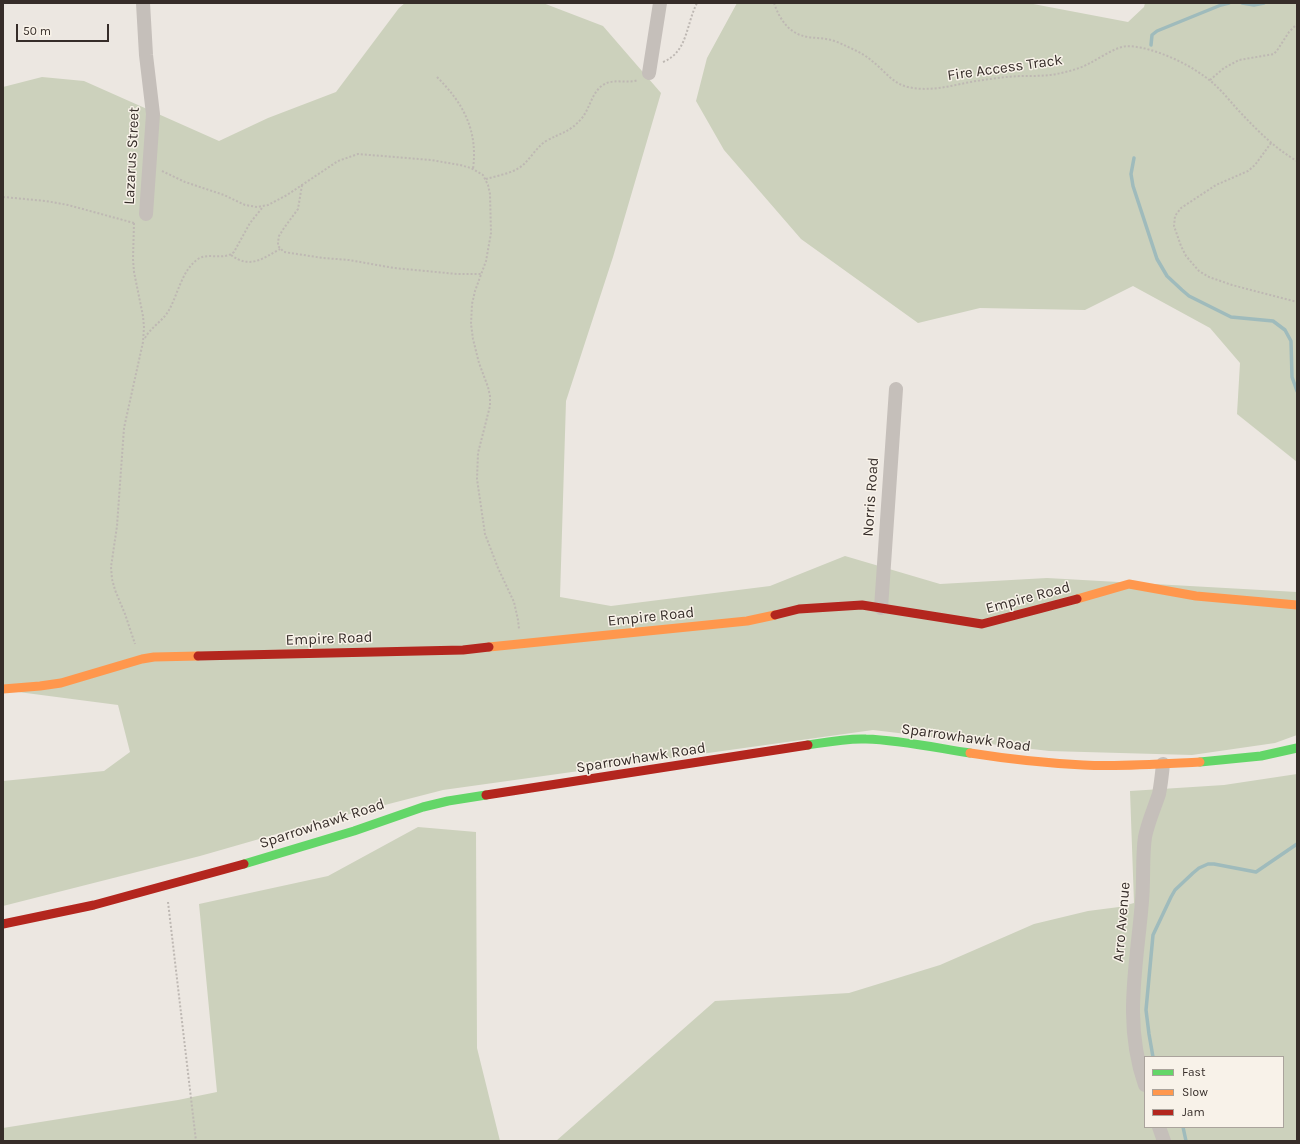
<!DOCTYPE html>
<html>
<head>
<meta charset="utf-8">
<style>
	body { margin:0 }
	#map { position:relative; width:1300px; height:1144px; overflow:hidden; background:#ece7e1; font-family:Karla,sans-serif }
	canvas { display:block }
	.frame { position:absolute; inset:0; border:4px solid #362d29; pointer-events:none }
	.legend { position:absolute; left:1144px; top:1056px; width:140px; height:72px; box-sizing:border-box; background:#f8f2e9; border:1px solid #aaa39c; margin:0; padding:5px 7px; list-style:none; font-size:12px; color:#362d29 }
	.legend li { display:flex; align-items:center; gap:8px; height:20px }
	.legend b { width:20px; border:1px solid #aaa39c }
	.scale { position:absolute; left:16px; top:24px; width:93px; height:18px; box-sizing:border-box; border:2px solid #362d29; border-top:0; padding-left:5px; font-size:12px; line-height:14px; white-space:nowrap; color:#362d29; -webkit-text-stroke:3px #f8f2e9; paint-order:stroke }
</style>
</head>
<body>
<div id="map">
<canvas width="1300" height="1144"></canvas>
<div class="frame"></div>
<ul class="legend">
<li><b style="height:5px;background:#63d668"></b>Fast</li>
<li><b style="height:5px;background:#ff974d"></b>Slow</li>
<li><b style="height:5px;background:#b3261e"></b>Jam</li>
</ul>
<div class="scale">50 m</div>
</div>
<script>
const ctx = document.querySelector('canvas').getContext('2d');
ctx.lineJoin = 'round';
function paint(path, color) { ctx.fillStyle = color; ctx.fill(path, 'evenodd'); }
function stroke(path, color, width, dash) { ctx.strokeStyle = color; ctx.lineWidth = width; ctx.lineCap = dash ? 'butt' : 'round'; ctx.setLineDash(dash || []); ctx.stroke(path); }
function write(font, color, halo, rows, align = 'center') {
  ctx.font = font + ' Karla,sans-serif'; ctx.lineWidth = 3; ctx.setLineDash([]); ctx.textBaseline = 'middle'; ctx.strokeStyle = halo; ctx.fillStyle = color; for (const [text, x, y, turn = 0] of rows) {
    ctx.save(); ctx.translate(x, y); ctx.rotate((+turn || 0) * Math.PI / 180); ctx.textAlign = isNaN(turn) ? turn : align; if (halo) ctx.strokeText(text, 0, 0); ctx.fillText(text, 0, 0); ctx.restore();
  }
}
paint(new Path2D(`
	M405,3H543L603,26L661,93L613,257L566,401L560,597L611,606L770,586L845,556L940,584L1047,578L1297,592V735L1275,743L1192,755L1049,751L873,730L443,790L315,823L200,856L3,906V781L104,771L130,752L118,705L3,690V87L42,77L84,81L219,141L268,118L336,92L399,8Z
	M737,3H1028L1128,22L1144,7L1145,3H1297V462L1237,414L1240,363L1210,328L1133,286L1085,310L980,308L918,323L801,239L724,150L696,101L707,58Z
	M1297,774V1141H556L715,1001L849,993L940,965L1034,924L1088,911L1119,907L1134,903L1130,791L1224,785ZM1145,1057H1283V1127H1145Z
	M418,827L476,832L477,1048L500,1141H3V1128L178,1100L217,1092L199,904L328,876Z`), '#ccd1bc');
stroke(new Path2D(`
	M1242,3L1254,5L1264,3
	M1151,45L1152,35L1157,31L1221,5L1229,3
	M1134,158L1131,174L1133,186L1157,259L1167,276L1182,290L1189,296L1231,317L1273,321L1285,330L1291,341L1292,377L1297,391
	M1153,1057L1149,1034L1146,1010L1153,935L1171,897L1175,890L1193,873L1199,868L1208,864H1214L1256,872L1297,844
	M1183,1127L1186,1141`), '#9fbbbc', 3.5);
stroke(new Path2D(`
	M774,3C780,20 789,34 808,37C814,38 820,38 826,39C833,40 840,43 846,46C855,50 864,54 872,61C884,70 893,84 908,87C934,93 958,83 983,80C997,78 1011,76 1025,76C1037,76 1049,76 1061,73C1071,71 1081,68 1090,63C1100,58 1111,50 1122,47C1129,45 1136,47 1143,48C1168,54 1194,67 1213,83C1222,91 1230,101 1238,110C1256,129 1274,148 1297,161
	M663,62C688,52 686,24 697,3
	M437,77C464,104 478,131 473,169
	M1210,80L1224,68L1239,60L1274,54L1278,49L1289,32L1297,24
	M1271,143L1255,165L1248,171L1216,185L1181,208L1175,216L1174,226L1181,246L1186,256L1199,271L1209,277L1232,285L1297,302
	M162,171L185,182L224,195L245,205L257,207L268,205L287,195L338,161L358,154L431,160L460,165L471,168L483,175L488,185L490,194L491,233L486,261L475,291L472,304L471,324L473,339L479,363L488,387L490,396V406L478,453L477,479L485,534L498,568L514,602L518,620L519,629
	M486,179C499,175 516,173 525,163C532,156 538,146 546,141C562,132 569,133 582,118C590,108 592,92 603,85C613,78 627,84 638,80
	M302,185L298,209L284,228L279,236L278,242V246L284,252L323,258L349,260L394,268L457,274H481
	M3,197L46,201L68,205L134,223
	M134,223L133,259L134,272L143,316L144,327L143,342L124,428L117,526L111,567L112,579L115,590L125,614L135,644
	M231,255C250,269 262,259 280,249
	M145,338C151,327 163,321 169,310C178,294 182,270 198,259C209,252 223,261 234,252L250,223L262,208
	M168,902L196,1141`), '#beb8b3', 2, [2, 2]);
stroke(new Path2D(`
	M143,3L146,55L153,114L146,214
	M649,73L660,3
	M881,608L896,389
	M1145,1085C1123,1022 1137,965 1142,901C1144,881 1142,857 1145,837C1148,822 1154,809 1159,794C1161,784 1162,774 1163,764
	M1159,1127L1164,1141`), '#c5bfba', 14);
stroke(new Path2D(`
	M808,745C827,742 847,738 866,739C900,740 937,748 970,753
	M1200,762L1261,756L1297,748
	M244,864L354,831L423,807L448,801L486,795`), '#63d668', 9);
stroke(new Path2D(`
	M1077,599L1129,584L1196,596L1297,605
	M489,647L747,621L775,615
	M3,689L40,686L61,683L142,659L154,657L198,656
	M970,753C1008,759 1045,763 1083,765C1122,767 1161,764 1200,762`), '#ff974d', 9);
stroke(new Path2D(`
	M775,615L799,609L862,605L982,624L1077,599
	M198,656L463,650L489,647
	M486,795L808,745
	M3,924L94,905L244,864`), '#b3261e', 9);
write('15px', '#362d29', '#f8f2e9', [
	["Fire Access Track",1005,68,-8],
	["Lazarus Street",132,156,-87],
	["Norris Road",871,497,-86],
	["Empire Road",1028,598,-15],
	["Empire Road",651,617,-6],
	["Empire Road",329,639,-2],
	["Sparrowhawk Road",966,738,8],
	["Sparrowhawk Road",641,758,-9],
	["Sparrowhawk Road",322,824,-18],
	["Arro Avenue",1122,922,-85]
]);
</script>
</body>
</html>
